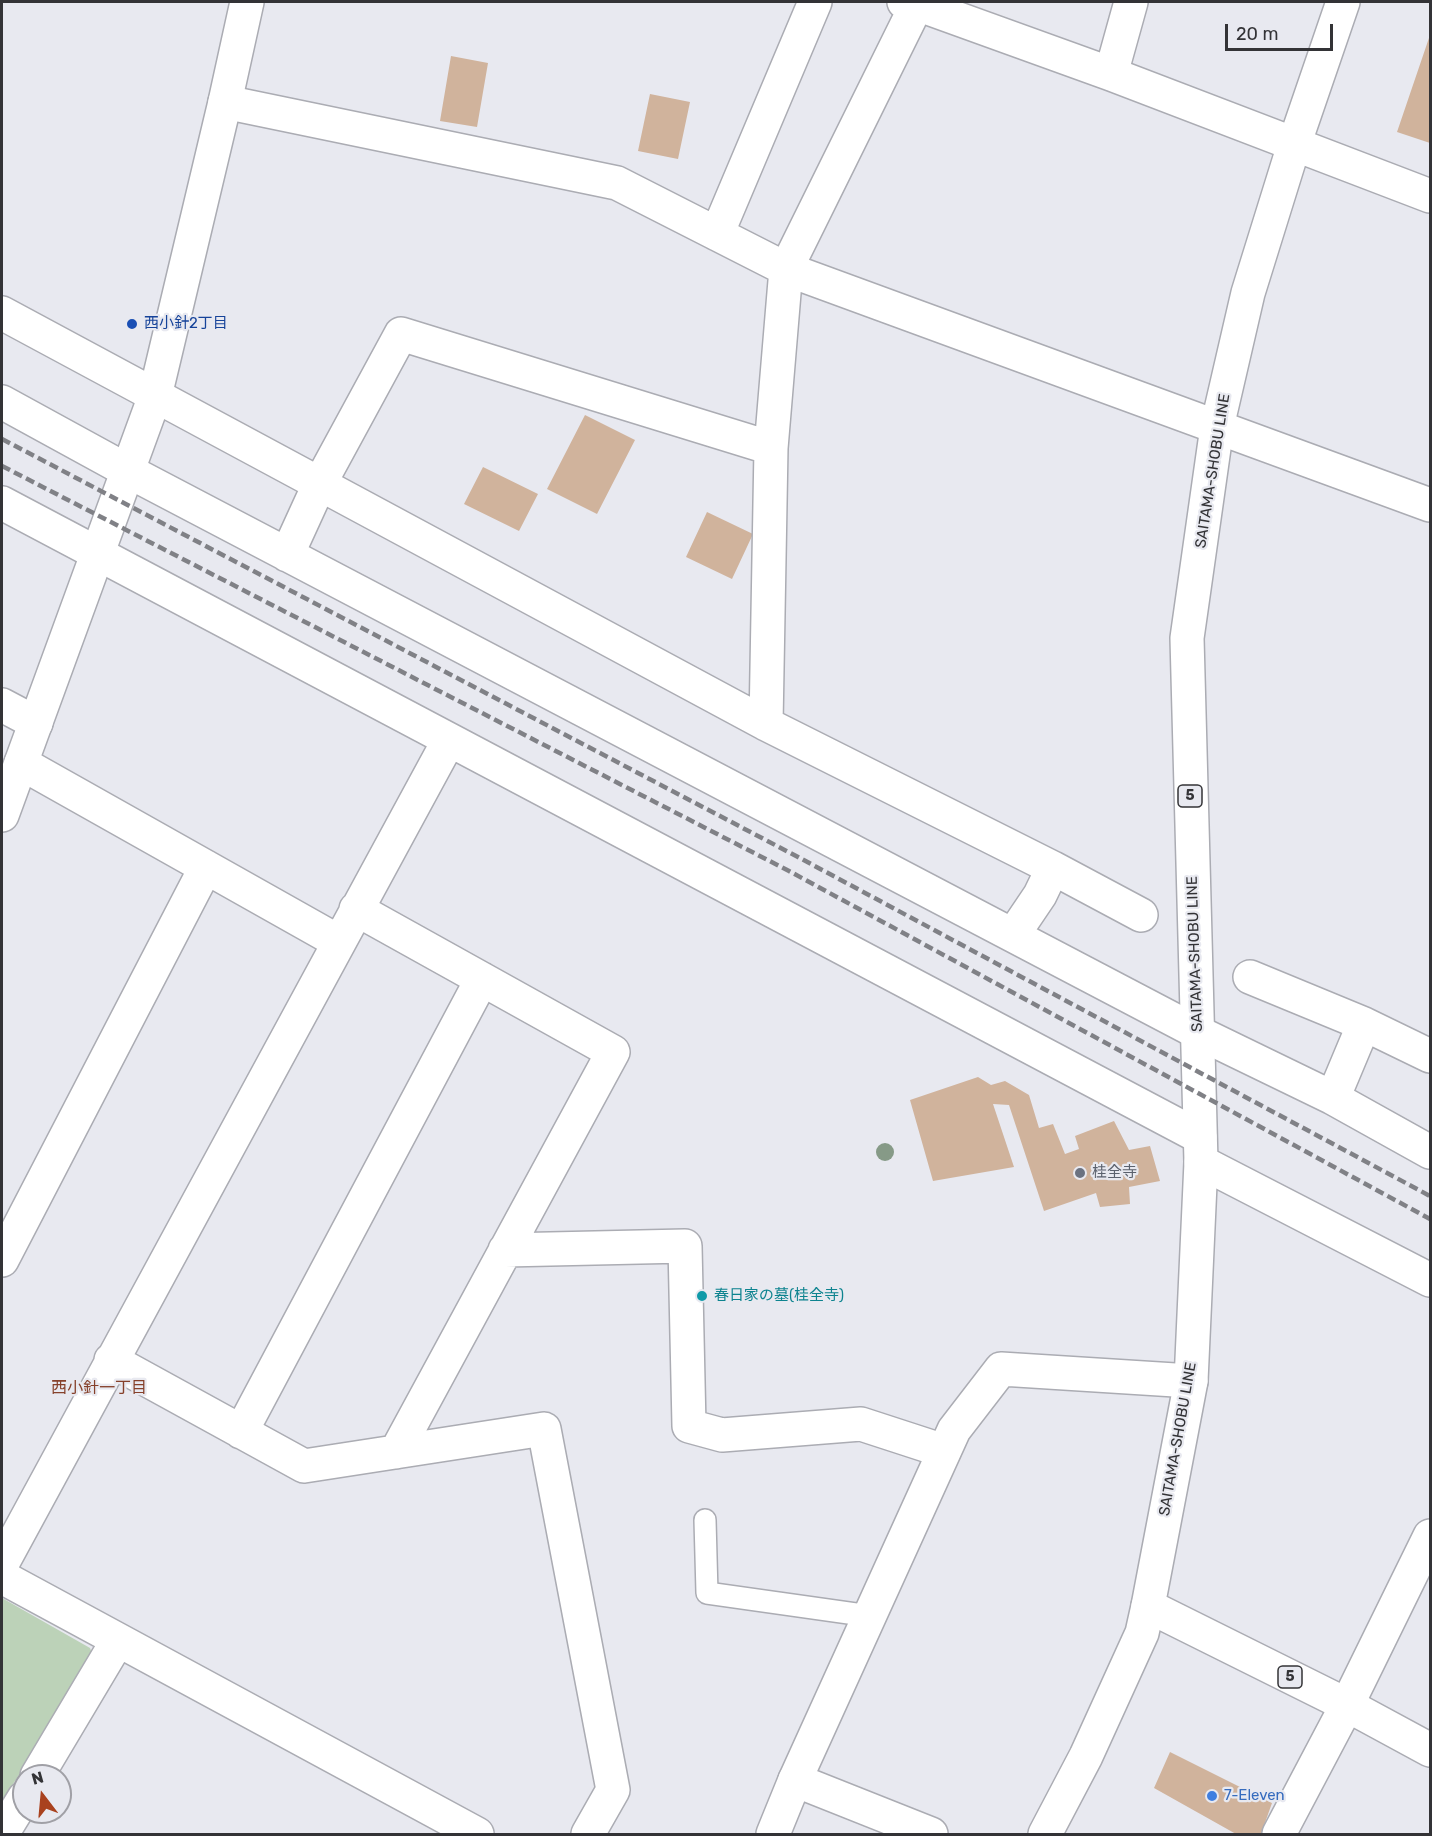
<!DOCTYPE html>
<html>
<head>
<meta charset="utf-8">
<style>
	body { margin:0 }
	#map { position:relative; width:1432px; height:1836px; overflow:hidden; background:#e8e9f0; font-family:Rubik,sans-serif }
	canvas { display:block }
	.frame { position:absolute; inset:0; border:3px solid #333336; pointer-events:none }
	.north { position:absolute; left:12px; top:1764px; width:60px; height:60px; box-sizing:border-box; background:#e8e9f0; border:2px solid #a0a0a6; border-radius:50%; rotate:344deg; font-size:16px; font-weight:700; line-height:24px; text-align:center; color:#333336 }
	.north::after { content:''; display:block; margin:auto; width:21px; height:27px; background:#a9421e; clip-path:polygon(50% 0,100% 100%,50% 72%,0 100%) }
	.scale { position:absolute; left:1225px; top:24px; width:108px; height:27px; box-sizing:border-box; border:3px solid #333336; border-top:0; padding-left:8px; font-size:18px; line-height:21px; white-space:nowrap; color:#333336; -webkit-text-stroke:4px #e8e9f0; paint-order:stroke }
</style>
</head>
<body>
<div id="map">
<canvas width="1432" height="1836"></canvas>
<div class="frame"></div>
<div class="north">N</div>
<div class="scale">20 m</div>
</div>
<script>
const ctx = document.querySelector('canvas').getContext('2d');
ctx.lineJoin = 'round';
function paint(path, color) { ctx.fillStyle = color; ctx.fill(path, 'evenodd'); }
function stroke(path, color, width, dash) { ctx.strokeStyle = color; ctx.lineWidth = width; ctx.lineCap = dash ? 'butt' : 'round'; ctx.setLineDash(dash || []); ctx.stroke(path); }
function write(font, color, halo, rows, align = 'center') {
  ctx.font = font + ' Rubik,"Noto Sans JP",sans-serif'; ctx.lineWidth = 4.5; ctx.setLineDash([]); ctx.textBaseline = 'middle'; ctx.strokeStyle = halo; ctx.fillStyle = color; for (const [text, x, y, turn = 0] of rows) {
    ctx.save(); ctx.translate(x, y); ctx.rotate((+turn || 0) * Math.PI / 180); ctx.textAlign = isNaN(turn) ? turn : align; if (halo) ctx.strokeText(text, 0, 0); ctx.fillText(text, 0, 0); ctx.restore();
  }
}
paint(new Path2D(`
	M2,1598L90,1648L94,1659L2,1801Z`), '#bcd2b8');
paint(new Path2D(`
	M1430,35V143L1397,132Z
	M451,56L488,63L477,127L440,121Z
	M650,94L690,102L678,159L638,151Z
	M585,415L635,440L597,514L547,489Z
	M483,467L538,494L519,531L464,504Z
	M707,512L753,534L732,579L686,557Z
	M978,1077L991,1085L1005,1081L1029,1095L1039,1128L1053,1124L1065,1154L1079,1149L1075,1136L1114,1121L1129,1150L1150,1146L1160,1181L1129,1187L1130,1204L1100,1207L1096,1193L1044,1211L1009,1105L993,1104L1014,1167L933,1181L910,1100Z
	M1170,1752L1272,1803L1261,1834H1236L1154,1788Z`), '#d0b39c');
const lane = new Path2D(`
	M705,1520L707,1593L870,1616`);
const street = new Path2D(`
	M904,2L917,4L1111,74L1430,196
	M1111,74L1131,2
	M225,102L617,183L786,269L1430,505
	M717,234L815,2
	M2,313L766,724L1053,868L1040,895L1013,935
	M2,402L128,471L1197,1032L1333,1098
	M2,503L1200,1137
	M287,555L319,485L401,334L771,448
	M2,705L36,723
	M766,724L771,448L786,269L917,4
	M21,763L339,942
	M1053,868L1141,915
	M356,909L613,1052L396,1452
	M1250,977L1364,1024L1430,1056
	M1364,1024L1333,1098L1430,1152
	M1201,1162L1430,1280
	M505,1250L685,1246L689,1426L722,1435L861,1424L944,1451
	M2,1260L206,867
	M111,1360L304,1466L544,1429L613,1790L588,1834
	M241,1432L482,979
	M2,1564L449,740
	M2,1577L477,1834
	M37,1776L118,1640
	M795,1780L931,1834
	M2,1834L24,1798
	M1279,1834L1347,1705L1430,1536`);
const secondary = new Path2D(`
	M2,815L155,396L225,102L247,2
	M773,1834L795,1780L954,1430L1001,1369L1191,1381
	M1045,1834L1086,1756L1142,1633L1148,1606`);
const primary = new Path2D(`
	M1343,2L1294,145L1248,293L1217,427L1187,638L1201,1162L1191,1381L1148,1606L1347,1705L1430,1750`);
stroke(lane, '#abacb3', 24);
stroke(street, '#abacb3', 36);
stroke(secondary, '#abacb3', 36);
stroke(primary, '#abacb3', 36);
stroke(lane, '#fff', 21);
stroke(street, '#fff', 33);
stroke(secondary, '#fff', 33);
stroke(primary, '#fff', 33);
stroke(new Path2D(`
	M2,439L798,857L1430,1196
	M2,466L789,871L1430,1219`), '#808186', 4.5, [9, 4.5]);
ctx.fillStyle = '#869a87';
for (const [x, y] of [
	[885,1152]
]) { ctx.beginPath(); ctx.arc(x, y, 9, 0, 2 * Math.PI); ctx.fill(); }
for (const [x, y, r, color] of [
	[132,324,6,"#1a4fb4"],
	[1080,1173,6,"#6b7280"],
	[702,1296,6,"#0f9aa8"],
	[1212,1796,6,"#3f7fe0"]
]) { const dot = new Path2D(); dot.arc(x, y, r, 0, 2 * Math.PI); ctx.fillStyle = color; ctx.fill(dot); stroke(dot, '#e8e9f0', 2); }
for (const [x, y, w] of [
	[1190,796,24],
	[1290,1677,24]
]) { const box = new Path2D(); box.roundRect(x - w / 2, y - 11, w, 22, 4.5); ctx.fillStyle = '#e8e9f0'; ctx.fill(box); stroke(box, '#333336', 1.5); }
write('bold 14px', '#333336', null, [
	["5",1190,796],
	["5",1290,1677]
]);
write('15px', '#164399', '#e8e9f0', [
	["西小針2丁目",144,324]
], 'left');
write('15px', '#333336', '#e8e9f0', [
	["SAITAMA-SHOBU LINE",1213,471,-81],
	["SAITAMA-SHOBU LINE",1195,954,-92],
	["SAITAMA-SHOBU LINE",1178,1439,-80]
]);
write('15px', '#5b616d', '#e8e9f0', [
	["桂全寺",1092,1173]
], 'left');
write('15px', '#0d838f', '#e8e9f0', [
	["春日家の墓(桂全寺)",714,1296]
], 'left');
write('15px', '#366cbe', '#e8e9f0', [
	["7-Eleven",1224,1796]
], 'left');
write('16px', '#86412b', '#e8e9f0', [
	["西小針一丁目",99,1388]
]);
</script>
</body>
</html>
